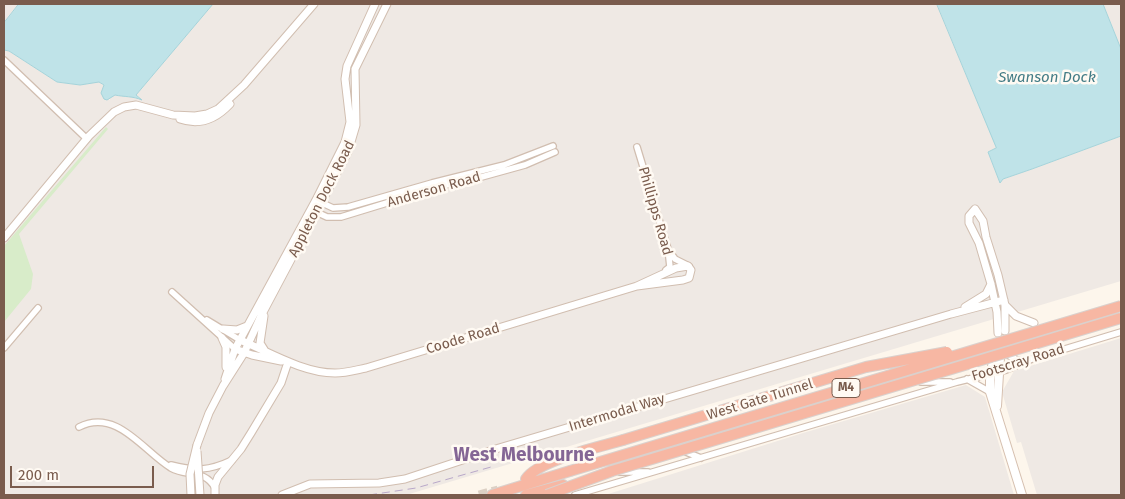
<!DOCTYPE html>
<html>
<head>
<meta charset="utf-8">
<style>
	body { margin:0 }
	#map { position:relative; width:1125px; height:499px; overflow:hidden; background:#fdf6ec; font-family:"Fira Sans",sans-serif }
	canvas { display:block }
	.frame { position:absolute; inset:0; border:5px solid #7a5c4d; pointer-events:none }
	.scale { position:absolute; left:10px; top:466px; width:144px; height:22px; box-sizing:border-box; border:2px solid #7a5c4d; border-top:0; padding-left:6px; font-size:15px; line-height:18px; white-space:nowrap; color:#7a5c4d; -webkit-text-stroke:4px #fffaf3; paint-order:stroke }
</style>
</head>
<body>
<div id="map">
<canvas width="1125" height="499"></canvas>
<div class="frame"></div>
<div class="scale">200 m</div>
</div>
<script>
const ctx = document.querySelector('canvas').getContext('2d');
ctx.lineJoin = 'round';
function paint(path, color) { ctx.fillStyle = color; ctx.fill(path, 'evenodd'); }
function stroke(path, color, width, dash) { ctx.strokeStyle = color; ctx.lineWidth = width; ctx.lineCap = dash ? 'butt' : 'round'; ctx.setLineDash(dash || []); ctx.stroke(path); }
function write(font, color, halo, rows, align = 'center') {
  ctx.font = font + ' "Fira Sans",sans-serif'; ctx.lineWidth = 5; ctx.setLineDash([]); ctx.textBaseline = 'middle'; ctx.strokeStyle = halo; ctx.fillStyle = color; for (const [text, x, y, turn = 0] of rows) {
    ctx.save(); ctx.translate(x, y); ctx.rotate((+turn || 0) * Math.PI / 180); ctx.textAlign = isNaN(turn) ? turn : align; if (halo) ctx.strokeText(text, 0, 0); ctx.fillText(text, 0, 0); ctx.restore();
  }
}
paint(new Path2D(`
	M4,4H19L4,23Z
	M213,4H937L996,148L988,152L1000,182L1003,179L1032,169L1121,136V281L406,495H4V50L9,51L57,82L80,85L99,81L104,86L101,93L110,100V97L115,95L140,98L136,95Z
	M1103,4H1121V49Z
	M1121,338V495H1037L1021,442L1017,443L1002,392L1014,371Z
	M966,385L985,397L1014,495H605L803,433Z`), '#efe9e4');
paint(new Path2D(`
	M106,127L108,129L19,234L33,274L31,289L4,322V246Z`), '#d8ecc9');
const water = new Path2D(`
	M19,4H213L136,95L142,100C133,96 124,97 115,95L107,100L104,99L101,93L104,85L99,82L80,85L57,82L9,51L4,50V23Z
	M937,4H1103L1121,49V136L1032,169L1003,179L1000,183L988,152L996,148Z`);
paint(water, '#bfe3e8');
stroke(water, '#a5d3da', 1);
stroke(new Path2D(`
	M479,495L498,490`), '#dcd0c4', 9, [9, 4.5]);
const minor = new Path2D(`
	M4,60L87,139
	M637,147L668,249L670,267L666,270
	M318,201L333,208L348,207L432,183L504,165L553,146
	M314,211L327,217H341L449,184L478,178L525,165L555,152
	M669,251L675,259L689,266
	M172,292L235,349
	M207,320L240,340
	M4,348L38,308
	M1008,355L1017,360H1025
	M967,379L990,392
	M921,382H950
	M79,427C117,408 143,451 171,468C187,477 205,469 215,488
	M686,452L701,458
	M171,465C195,471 209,471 232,460
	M620,472H648
	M575,495L957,382L1006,370L1032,359L1121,332`);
const tertiary = new Path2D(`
	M180,119C200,126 216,119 230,104
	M4,238L89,136L114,112L124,107L136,105L173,115L195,116L207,114L218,109L244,85L314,4
	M1005,305L1016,316L1034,323
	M965,307L986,294L991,284
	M264,316L260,343L265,351
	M223,329L237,330L247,326
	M998,333L997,312L991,284L979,243L969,223V216L975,209L983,221L986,237L998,275L1005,305V331
	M222,338L226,347V367
	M240,340C269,352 303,373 335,373C346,373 356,370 366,368L637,286L676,268L688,266L691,270L689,278L683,280L637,286
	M235,349L252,355L281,361
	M225,379L235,349L316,200L345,142L350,122L345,79L347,66L375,4
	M197,445L209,413L223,386L244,353L261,316L348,152L356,125L355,69L387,4
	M215,495V485L218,477L241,449L251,433L281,383L288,362
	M282,495L310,484L379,483L405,479L499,448L951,314L1004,300`);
const secondary = new Path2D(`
	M993,360L990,380V392L1022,495
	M997,406L1000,358`);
const motorway = new Path2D(`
	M526,479C538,460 600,447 623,440
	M492,495L570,471
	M526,495L563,485`);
stroke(minor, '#d1beb0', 8);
stroke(tertiary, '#d1beb0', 9);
stroke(secondary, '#d6c0b0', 10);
stroke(motorway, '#dad1cd', 12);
stroke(minor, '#fff', 5.5);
stroke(tertiary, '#fff', 7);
stroke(secondary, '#fff', 8);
stroke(motorway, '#f7b7a3', 10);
stroke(new Path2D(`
	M369,495L416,488L491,467`), '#b9a8c9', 1, [8, 5]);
const tertiaryBridge = new Path2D(`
	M197,451L200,495
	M191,495L190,474L197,445`);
const motorwayBridge = new Path2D(`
	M623,440L866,367L947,352
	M570,471L1121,306
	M547,495L612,471L1121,318`);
stroke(tertiaryBridge, '#d1beb0', 9, []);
stroke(motorwayBridge, '#dad1cd', 12, []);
stroke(tertiaryBridge, '#fff', 7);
stroke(motorwayBridge, '#f7b7a3', 10);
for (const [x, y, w] of [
	[846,388,28]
]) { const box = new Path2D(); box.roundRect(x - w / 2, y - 9.5, w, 19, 4); ctx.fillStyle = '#fffaf3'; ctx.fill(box); stroke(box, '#7a5c4d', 1); }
write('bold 12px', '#7a5c4d', null, [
	["M4",846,388]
]);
write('14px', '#7a5c4d', '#fffaf3', [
	["Anderson Road",434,190,-16],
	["Appleton Dock Road",322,199,-63],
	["Phillipps Road",655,211,74],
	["Coode Road",463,339,-17],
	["Footscray Road",1018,363,-17],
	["West Gate Tunnel",760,400,-17],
	["Intermodal Way",617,413,-17]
]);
write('italic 15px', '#437c86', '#fffaf3', [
	["Swanson Dock",1047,78]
]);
write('bold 19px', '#846695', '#fffaf3', [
	["West Melbourne",524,456]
]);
</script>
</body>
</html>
